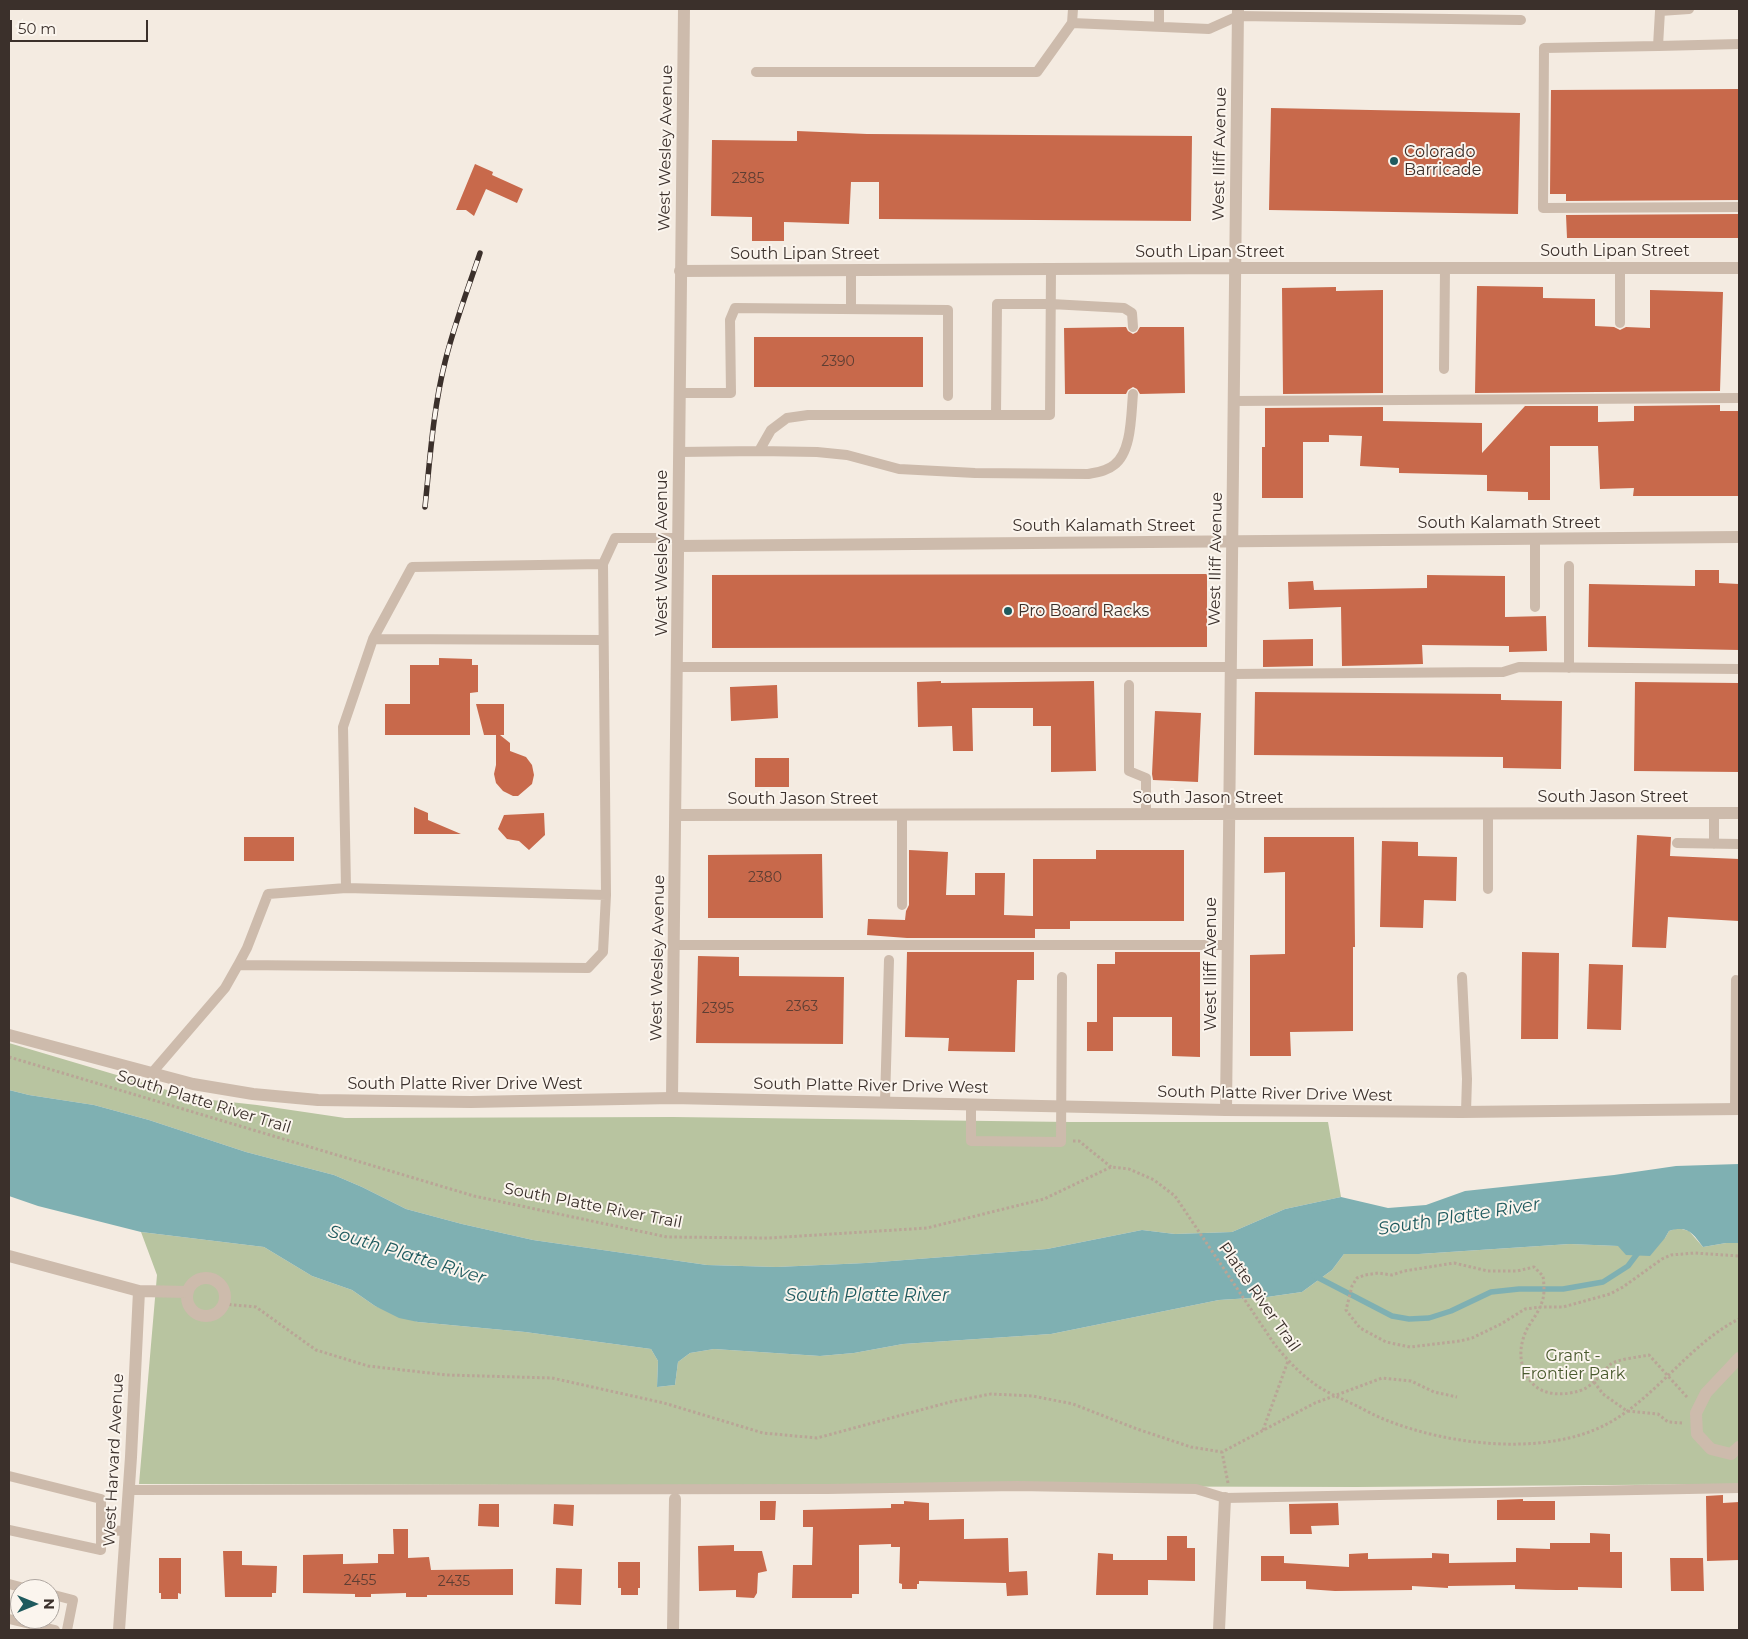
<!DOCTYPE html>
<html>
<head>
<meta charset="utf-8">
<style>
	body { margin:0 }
	#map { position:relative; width:1748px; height:1639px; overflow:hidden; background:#f4ebe1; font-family:Montserrat,sans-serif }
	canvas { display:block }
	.frame { position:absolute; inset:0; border:10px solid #3b302b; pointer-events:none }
	.north { position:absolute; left:10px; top:1579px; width:50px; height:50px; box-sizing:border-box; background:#fbf5ee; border:1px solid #aea6a0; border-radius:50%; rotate:90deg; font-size:14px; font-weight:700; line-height:20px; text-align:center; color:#3b302b }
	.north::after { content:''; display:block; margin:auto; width:18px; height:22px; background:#1f5a5e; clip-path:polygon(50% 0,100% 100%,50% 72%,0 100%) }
	.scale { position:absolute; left:10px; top:20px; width:138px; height:22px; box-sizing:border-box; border:2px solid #3b302b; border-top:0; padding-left:6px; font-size:15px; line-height:18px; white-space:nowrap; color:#3b302b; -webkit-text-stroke:4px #fbf5ee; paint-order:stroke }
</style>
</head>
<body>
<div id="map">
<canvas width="1748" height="1639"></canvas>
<div class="frame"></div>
<div class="north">N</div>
<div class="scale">50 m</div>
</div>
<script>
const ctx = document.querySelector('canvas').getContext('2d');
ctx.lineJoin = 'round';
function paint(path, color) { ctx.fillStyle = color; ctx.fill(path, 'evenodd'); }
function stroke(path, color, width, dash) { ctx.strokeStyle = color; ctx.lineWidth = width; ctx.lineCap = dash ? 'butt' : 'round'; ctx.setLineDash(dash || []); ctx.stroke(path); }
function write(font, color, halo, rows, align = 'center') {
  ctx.font = font + ' Montserrat,sans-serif'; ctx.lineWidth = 4; ctx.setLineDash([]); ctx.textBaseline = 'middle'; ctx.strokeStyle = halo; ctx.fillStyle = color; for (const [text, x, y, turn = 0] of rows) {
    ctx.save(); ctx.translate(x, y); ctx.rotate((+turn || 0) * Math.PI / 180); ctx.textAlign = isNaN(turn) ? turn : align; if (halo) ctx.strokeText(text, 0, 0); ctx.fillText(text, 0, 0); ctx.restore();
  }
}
paint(new Path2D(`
	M9,1043L194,1098L257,1105L345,1118L673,1117L1070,1122H1328L1341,1197L1285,1209L1232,1232L1175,1234L1142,1230L1047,1249L866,1263L776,1267L707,1265L533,1240L462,1224L406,1209L362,1187L334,1175L246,1152L149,1120L94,1105L29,1095L9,1090Z
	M1678,1228L1689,1231L1703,1247L1726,1243H1739V1484L1357,1487L139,1484L157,1275L141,1232L264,1247L312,1276L352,1290L375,1306L418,1322L525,1332L651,1349L658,1361L657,1387L675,1385L678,1362L690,1353L714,1349L820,1356L854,1353L903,1344L1051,1334L1219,1300L1267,1297L1302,1292L1332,1270L1344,1254H1419L1570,1244L1619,1246L1665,1238L1669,1231Z`), '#b8c4a0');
paint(new Path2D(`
	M9,1090L29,1095L94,1105L149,1120L246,1152L334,1175L362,1187L406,1209L462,1224L533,1240L707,1265L776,1267L866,1263L1047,1249L1142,1230L1175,1234L1232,1232L1285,1209L1341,1197L1388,1208L1426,1205L1465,1191L1614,1175L1676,1166L1739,1164V1243H1726L1703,1247C1693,1233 1687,1225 1669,1231L1665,1238L1650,1256L1626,1255L1618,1246L1570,1244L1419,1254H1344L1332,1270L1302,1292L1267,1297L1219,1300L1051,1334L903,1344L854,1353L820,1356L714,1349L690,1353L678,1362L675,1385L657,1387L658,1361L651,1349L525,1332L418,1322L399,1318L375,1306L352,1290L312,1276L264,1247L141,1232L38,1206L9,1196Z`), '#7fb0b2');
stroke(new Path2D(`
	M1313,1275L1392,1316L1409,1319L1429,1318L1451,1311L1491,1292L1519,1289H1563L1603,1282L1628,1266L1640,1250`), '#7fb0b2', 5.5);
paint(new Path2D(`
	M1739,89V200L1566,201V194H1550L1551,90Z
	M1271,108L1520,113L1518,214L1269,210Z
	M797,131L867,134L1192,136L1191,221L879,219V182H851L849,224L784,222V241H752V217L711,216L712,140L797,141Z
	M475,164L493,172L492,175L523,189L517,203L486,189L474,216L466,210H456Z
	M1739,214V238H1567L1566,215Z
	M1477,286L1543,287V298L1595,299V326L1614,327L1620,330L1626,327L1650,328V290L1723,292L1720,391L1475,393Z
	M1336,287V291L1383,290V393L1283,394L1282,288Z
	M1126,327L1128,331L1133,334L1137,332L1140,327H1184L1185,393L1140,394L1137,389L1133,387L1128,390L1126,394H1065L1064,328Z
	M754,337H923V387H754Z
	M1720,405V411H1739V496H1633L1634,488L1600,489L1598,446H1550V500H1528V492L1487,491V475L1399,473V468L1360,466L1362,436L1329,435V442H1303V498H1262V447H1265V408L1383,407V421L1482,423V453L1525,406H1598V422L1634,421V406Z
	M1695,570H1719V583L1739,584V650L1588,647L1589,584L1695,586Z
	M1207,574V647L712,648V575Z
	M1427,575L1505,576V617L1546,616L1547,651L1509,652V646L1422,645L1423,664L1342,666L1341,607L1289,609L1288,582L1313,581L1314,590L1427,588Z
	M1313,639V666L1263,667V640Z
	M439,658L472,659V665H478V692L470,693V735H385V704H410V665H439Z
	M941,681V683L1094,681L1096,771L1051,772V726H1033V708H972L973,751H953L952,726L918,727L917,682Z
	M1635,682L1739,683V772L1634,771Z
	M777,685L778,718L731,721L730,687Z
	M1255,692L1501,694V700L1562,701L1561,769L1503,768V757L1254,755Z
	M476,704H504V735H500L510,743V751L526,757L532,765L534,775L532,784L518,796H513L503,791L496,783L494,774L496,765V735H484Z
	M1155,711L1201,713L1198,782L1153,780L1152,774Z
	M755,758H789V787H755Z
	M414,807L428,813V820L461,834H414Z
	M544,813L545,835L529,850L519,841L507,839L498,829L504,815Z
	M1637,835L1671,837L1670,856L1739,859V921L1668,917L1666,948L1632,947Z
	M244,837H294V861H244Z
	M1264,837H1354L1355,947H1353V1031L1290,1032L1291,1056H1250V955L1285,954V872L1264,873Z
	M1382,841L1418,842V856L1457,857L1456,901L1424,900L1423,928L1380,927Z
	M909,850L948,852L946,895H975V873H1005L1004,915L1033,916V859H1096V850H1184V921H1070V929H1035V938H907L867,935L868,919L905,920L906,911L909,905Z
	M822,854L823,918H708V855Z
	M907,952H1034V980H1017L1015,1052L948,1051L949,1038L905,1037Z
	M1115,952H1200V1057L1172,1056V1017H1113V1051H1087V1022H1097V964H1115Z
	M1522,952L1559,953L1558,1039H1521Z
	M698,956L739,957V976L844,977L843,1044L696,1043Z
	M1589,964L1623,965L1621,1030L1587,1029Z
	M1723,1495V1503L1739,1502V1560L1707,1561L1706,1496Z
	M1523,1499V1501H1555V1520H1497V1500Z
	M760,1501H776L775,1520H760Z
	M904,1501L929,1503V1520L964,1519V1539L1008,1538L1009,1572L1027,1571L1028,1595L1007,1596L1006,1583L919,1581V1584H917V1589H902V1584L899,1583L900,1547H891V1544L859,1545V1594H852V1598H792L793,1565H812L813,1527H803V1510L891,1508V1504H904Z
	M1338,1503L1339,1525L1311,1526L1312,1534H1290L1289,1504Z
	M479,1504H499V1527L478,1526Z
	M554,1504L574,1505L573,1526L553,1524Z
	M393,1529H408V1558L429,1557L431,1570L513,1569V1595H427V1597H406V1593L371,1594V1597H355V1594L303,1593V1555L343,1554V1564L378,1563V1554H394Z
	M1590,1533L1610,1534V1552H1622V1588L1578,1587V1590H1556L1515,1589V1585L1448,1586V1588L1412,1586V1590L1335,1591L1306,1589V1581H1261V1556H1284V1563L1349,1567V1554L1368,1553V1559L1432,1558V1553L1449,1554V1563L1516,1562V1548L1550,1549V1543H1590Z
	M1167,1536H1187V1548H1195V1581L1148,1580V1595H1096L1098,1553L1113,1554V1560H1167Z
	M734,1545V1551H762L767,1571L758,1573L757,1593L754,1598L736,1597V1590L699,1591L698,1546Z
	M223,1551H242V1565L277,1566L276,1593H272V1597H225Z
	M159,1558H181V1594L178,1593V1599H161V1593H159Z
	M1670,1558H1703L1704,1591H1671Z
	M618,1562H640V1588H638V1595H621V1588H618Z
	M556,1568L582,1569L581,1605L555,1604Z`), '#c8694b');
stroke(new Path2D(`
	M9,1057L474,1196L667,1237L769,1238L927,1228L1044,1199L1111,1167L1129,1169L1154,1180L1175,1196L1275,1345C1286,1358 1298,1372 1312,1382C1325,1392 1340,1398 1355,1405C1365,1410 1375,1416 1386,1420C1448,1445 1545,1457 1607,1424C1657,1397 1689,1344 1739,1319
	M1073,1141H1079L1111,1167
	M224,1304L256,1307L316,1350L368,1366L447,1375L552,1378L664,1403L763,1433L817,1438L950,1402L991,1394L1033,1396L1073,1404L1137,1429L1191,1447L1222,1452
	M1594,1382L1603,1394L1627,1411L1658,1414L1668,1422L1682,1423
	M1687,1397L1649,1355C1640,1357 1618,1359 1611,1364C1601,1373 1593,1387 1579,1391C1565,1395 1547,1396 1535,1386C1519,1371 1517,1349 1527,1329C1532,1320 1539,1312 1542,1302C1545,1294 1544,1284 1543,1276L1534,1267L1517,1271H1488L1454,1263L1404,1271L1392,1275L1378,1273L1365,1275L1357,1278L1352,1286L1346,1310L1360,1328L1386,1342L1410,1347L1460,1341L1472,1338L1501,1324L1525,1309L1541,1307H1563L1610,1294L1623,1287L1662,1259L1671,1255L1695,1253L1739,1256
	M1263,1430L1288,1361
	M1228,1483L1222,1452L1315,1403L1382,1378L1411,1381L1434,1392L1457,1397`), '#b9a596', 3, [2.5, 2.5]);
stroke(new Path2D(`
	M1689,9L1660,11L1658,46L1544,48L1543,208L1739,207
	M1072,23L1073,9
	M1159,26V9
	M1658,46L1739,44
	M756,72H1037L1072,23L1209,29L1238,16L1521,20
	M1620,268V323
	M851,309V270
	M1444,369L1445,268
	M679,393H731L730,320L735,308L948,310V396
	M1234,401L1739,398
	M996,415L997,304H1051L1124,308L1132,313L1133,327
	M759,451L817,452L847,455L899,469L975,473L1088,474C1098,472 1107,471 1114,465C1132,452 1131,414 1133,394
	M679,452L759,451L771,430L787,418L808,415H1050L1051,269
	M1535,539V607
	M603,564L412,567L373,639L343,727L346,888L606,895L603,564L615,538H678
	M373,639L603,640
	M678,667H1230
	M1569,668V566
	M1230,674L1503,672L1519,667L1739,669
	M1129,685V771L1146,778V814
	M1714,813V844
	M1488,814V889
	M1677,843L1739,844
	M346,888L268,894L247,948L238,965L588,968L603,952L606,895
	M902,905V815
	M675,945H1227
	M1462,977L1467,1079L1466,1112
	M151,1074L225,988L238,965
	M885,1102L889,960
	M971,1104V1141L1061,1142L1062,977
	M1735,1109L1736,980
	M9,1476L101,1499V1550L9,1530
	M129,1490L827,1489L1017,1486L1196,1489L1225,1498L1739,1488
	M101,1530L126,1531
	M9,1584L28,1589
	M50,1594L73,1600L67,1630
	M9,1619L55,1630`), '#cdbbac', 10);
stroke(new Path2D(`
	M680,271L1235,268H1739
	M678,546L1739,537
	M676,815L1739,813
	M672,1098L684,9
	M1226,1110L1238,9
	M9,1256L139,1291L188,1292
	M187 1297a19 19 0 1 1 38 0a19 19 0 1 1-38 0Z
	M1739,1358L1706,1393L1696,1413L1697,1434L1711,1449L1731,1454L1739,1447
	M119,1630L131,1457L139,1291
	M673,1630L675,1499
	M1219,1630L1225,1498`), '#cdbbac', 12);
stroke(new Path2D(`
	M9,1035L193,1084L253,1094L318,1100L471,1102L672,1098L1226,1110L1461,1112L1739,1109`), '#cdbbac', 12);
const rail = new Path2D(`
	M425,507C430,459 433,410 445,362C454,325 468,289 480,253`);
stroke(rail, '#3b302b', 5.5);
stroke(rail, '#fbf5ee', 4, [11]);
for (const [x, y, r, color] of [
	[1394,161,5,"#1f5a5e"],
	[1008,611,5,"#1f5a5e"]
]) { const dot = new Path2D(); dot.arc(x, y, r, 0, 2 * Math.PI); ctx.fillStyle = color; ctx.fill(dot); stroke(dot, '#fbf5ee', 2); }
write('14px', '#5e3e33', null, [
	["2385",748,179],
	["2390",838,362],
	["2380",765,878],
	["2363",802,1007],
	["2395",718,1009],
	["2455",360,1581],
	["2435",454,1582]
]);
write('16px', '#3b302b', '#fbf5ee', [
	["West Wesley Avenue",666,148,-89],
	["West Iliff Avenue",1220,154,-89],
	["South Lipan Street",1615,251],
	["South Lipan Street",1210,252],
	["South Lipan Street",805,254],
	["South Kalamath Street",1509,523],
	["South Kalamath Street",1104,526],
	["West Wesley Avenue",662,553,-90],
	["West Iliff Avenue",1216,559,-89],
	["South Jason Street",1613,797],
	["South Jason Street",1208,798],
	["South Jason Street",803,799],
	["West Wesley Avenue",658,958,-89],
	["West Iliff Avenue",1211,964,-90],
	["South Platte River Drive West",465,1084],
	["South Platte River Drive West",871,1086,1],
	["South Platte River Drive West",1275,1094,1],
	["South Platte River Trail",204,1102,17],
	["South Platte River Trail",593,1206,11],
	["Platte River Trail",1259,1297,55],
	["West Harvard Avenue",114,1460,-87]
]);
write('16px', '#3b302b', '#fbf5ee', [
	["Colorado",1404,152],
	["Barricade",1404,170],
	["Pro Board Racks",1018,611]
], 'left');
write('16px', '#4a5a2e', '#fbf5ee', [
	["Grant -",1573,1356],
	["Frontier Park",1573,1374]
]);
write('italic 18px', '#1f5a5e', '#fbf5ee', [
	["South Platte River",1459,1217,-9],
	["South Platte River",407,1255,17],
	["South Platte River",867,1296]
]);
</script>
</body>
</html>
